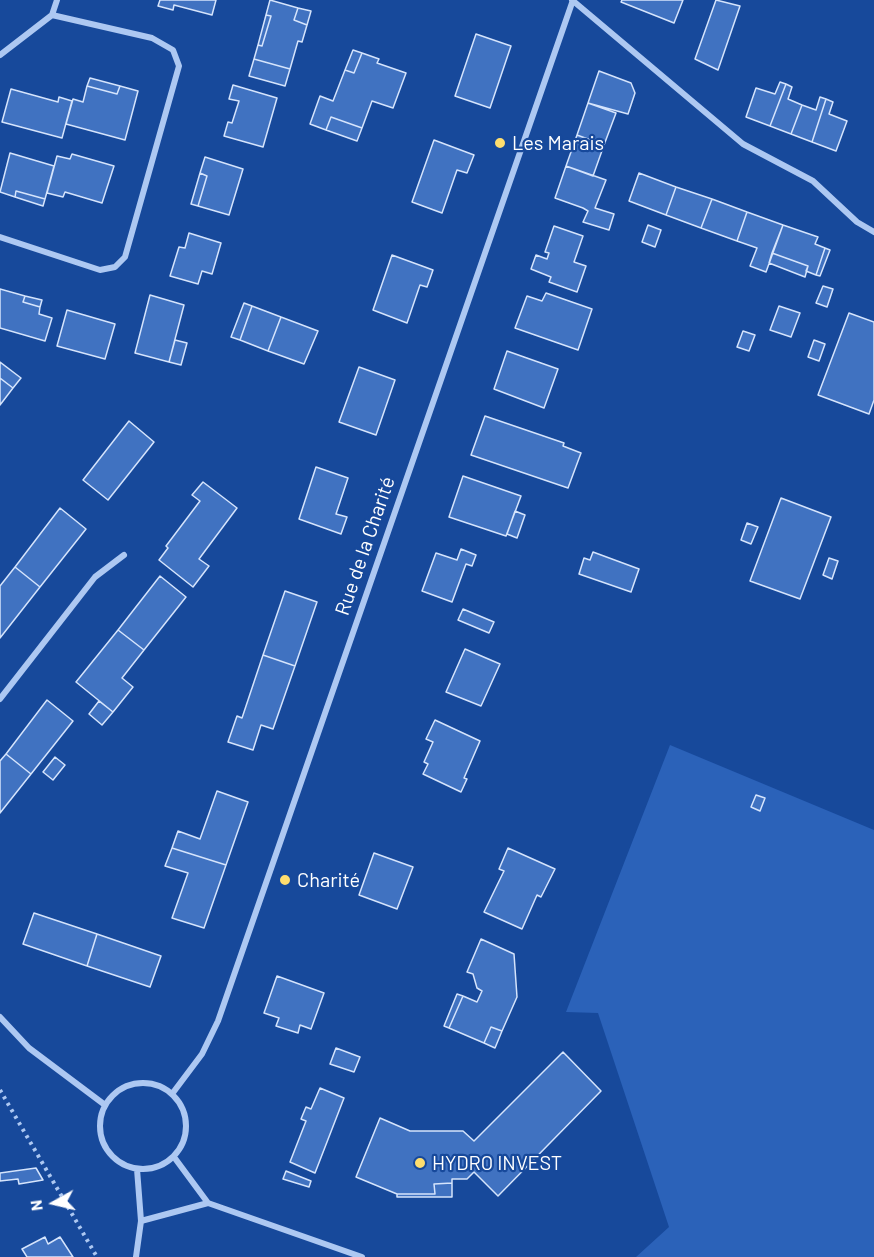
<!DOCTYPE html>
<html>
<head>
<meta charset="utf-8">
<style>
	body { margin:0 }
	#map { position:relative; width:874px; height:1257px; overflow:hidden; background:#17499b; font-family:Barlow,sans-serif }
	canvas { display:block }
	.north { position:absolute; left:24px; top:1173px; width:60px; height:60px; -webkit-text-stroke:4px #17499b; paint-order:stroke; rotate:262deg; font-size:16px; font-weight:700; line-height:24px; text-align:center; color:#fff }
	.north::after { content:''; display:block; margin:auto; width:21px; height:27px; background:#fff; clip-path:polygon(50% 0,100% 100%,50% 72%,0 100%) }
</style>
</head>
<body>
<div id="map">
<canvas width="874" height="1257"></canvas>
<div class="north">N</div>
</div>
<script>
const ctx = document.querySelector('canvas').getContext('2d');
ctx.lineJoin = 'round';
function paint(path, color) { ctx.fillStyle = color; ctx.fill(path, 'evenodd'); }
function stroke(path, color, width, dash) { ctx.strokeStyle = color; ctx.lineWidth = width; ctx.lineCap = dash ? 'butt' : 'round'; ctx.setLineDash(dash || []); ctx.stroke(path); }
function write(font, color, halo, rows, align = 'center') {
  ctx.font = font + ' Barlow,sans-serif'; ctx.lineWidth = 4.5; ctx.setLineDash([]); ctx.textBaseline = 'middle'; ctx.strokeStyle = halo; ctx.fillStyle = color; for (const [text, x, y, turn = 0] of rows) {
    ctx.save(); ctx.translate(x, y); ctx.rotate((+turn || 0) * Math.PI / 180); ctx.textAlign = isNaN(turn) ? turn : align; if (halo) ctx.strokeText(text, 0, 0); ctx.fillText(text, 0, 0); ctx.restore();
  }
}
paint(new Path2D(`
	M670,745L874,830V1257H636L669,1227L598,1013L566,1012Z`), '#2b62b9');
const building = new Path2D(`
	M160,0H216L212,15L174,5L173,10L158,6Z
	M270,0L298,8L294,20L307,25L302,42L298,41L290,69L254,59L258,45L262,46L271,16L266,15Z
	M622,0H683L674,23L621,2Z
	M716,0L740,6L718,70L695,59Z
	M298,8L311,11L307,25L294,20Z
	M266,15L271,16L262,46L258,45Z
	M476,34L511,46L490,108L455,96Z
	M353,50L362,53L354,73L345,70Z
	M362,53L379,59L377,63L406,73L393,108L372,101L362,128L331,117L326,130L310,124L320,96L333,101L345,70L354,73Z
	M254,59L290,69L285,86L249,76Z
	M599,71L631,83L635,93L628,114L588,103Z
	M90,78L120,86L117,94L87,86Z
	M780,82L786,84L770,126L746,117L756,88L775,94Z
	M786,84L792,87L788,99L802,105L791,134L770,126Z
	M233,85L277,98L263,147L224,136L228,122L232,123L239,101L229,99Z
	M87,86L117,94L120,86L138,91L125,140L66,124L73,99L83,102Z
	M11,89L58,102L59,97L72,101L62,138L2,122Z
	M820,97L826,99L812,142L791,134L802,105L816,110Z
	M826,99L833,102L829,114L847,121L836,151L812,142Z
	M588,103L616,113L604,145L577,135Z
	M331,117L362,128L357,141L326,130Z
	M577,135L604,145L593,176L566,166Z
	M434,140L474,155L467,173L457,170L442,213L412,202Z
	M10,153L54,166L45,199L16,191L15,197L0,192Z
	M72,154L114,166L102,203L65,192L63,197L47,193L57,156L70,159Z
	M205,157L243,169L229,215L198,206L207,176L200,173Z
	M566,166L606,180L595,208L614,214L609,230L583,222L588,211L583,208L555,198Z
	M200,173L207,176L198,206L191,204Z
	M639,173L676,187L666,215L629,201Z
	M676,187L712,199L701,228L666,215Z
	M16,191L45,199L43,206L15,197Z
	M712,199L747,212L737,241L701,228Z
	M747,212L783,225L766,272L750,266L757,248L737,241Z
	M648,225L661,230L655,247L642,242Z
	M783,225L818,237L815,244L825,248L816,275L806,271L808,266L772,253Z
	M554,226L583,236L574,262L586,266L577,292L549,282L551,277L531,269L536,255L547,259L549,253L545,252Z
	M189,233L221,243L212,274L202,271L198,284L170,276L179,247L185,248Z
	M825,248L830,250L820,276L816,275Z
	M772,253L808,266L805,277L769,263Z
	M392,255L433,270L427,287L420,285L407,323L373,310Z
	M823,286L833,289L827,307L816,303Z
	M0,289L25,296L23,302L40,307L39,314L52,318L45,341L0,328Z
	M546,293L592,309L578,350L515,328L527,296L542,301Z
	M150,295L184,305L169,362L135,353Z
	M25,296L42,300L40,307L23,302Z
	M244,303L252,306L240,340L231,337Z
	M252,306L281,317L268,351L240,340Z
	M779,306L800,313L791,337L770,330Z
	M67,310L115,324L105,359L57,346Z
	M849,313L874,322V400L869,414L818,395Z
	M281,317L318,331L304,364L268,351Z
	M743,331L755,335L749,351L737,347Z
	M175,340L187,343L181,365L169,362Z
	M814,340L825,344L819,361L808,357Z
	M507,351L558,369L544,408L494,389Z
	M0,362L21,378L13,388L0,378Z
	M359,367L395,380L376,435L339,422Z
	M0,378L13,388L0,405Z
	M485,416L564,443L563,446L581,453L568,488L471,455Z
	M129,421L154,442L108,500L83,480Z
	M316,467L348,478L336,514L347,517L341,534L299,519Z
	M463,476L521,496L506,536L449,517Z
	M203,482L237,508L199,559L209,566L193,587L159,560L168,548L166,546L200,501L192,495Z
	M781,498L831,517L800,599L750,581Z
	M60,508L86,529L40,587L15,567Z
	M515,511L525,515L517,538L507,534Z
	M747,523L758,527L751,544L741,540Z
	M461,549L476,555L472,566L466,564L452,602L422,591L436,553L457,560Z
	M593,552L639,569L631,592L579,574L584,558L590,560Z
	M829,558L838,561L832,579L823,575Z
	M15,567L40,587L0,638V586Z
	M160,576L186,597L144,650L118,630Z
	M285,591L317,602L295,666L263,655Z
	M463,609L494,622L489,633L458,620Z
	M118,630L144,650L122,678L133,687L113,712L76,682Z
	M465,649L500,664L481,706L446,692Z
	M263,655L295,666L273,729L261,725L253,750L228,742L237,716L242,718Z
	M47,700L73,721L31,774L6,754Z
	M99,701L113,712L102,725L89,714Z
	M435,720L480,741L464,778L467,779L461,792L423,774L428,764L424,762L433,742L426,739Z
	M6,754L31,774L0,813V761Z
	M55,757L65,765L53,780L43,772Z
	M217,791L248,802L226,865L172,848L178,831L200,839Z
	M756,795L765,798L760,811L751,807Z
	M172,848L226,865L204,928L172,918L188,873L165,866Z
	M508,848L555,869L541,897L537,895L522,929L484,912L504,871L499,869Z
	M374,853L413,867L397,909L359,895Z
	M34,913L97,934L87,966L23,944Z
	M97,934L161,956L150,987L87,966Z
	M481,939L514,954L517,997L502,1031L491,1027L484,1043L449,1028L463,996L477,1002L482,991L477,988L473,974L467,972Z
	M277,976L324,993L311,1029L300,1025L298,1033L276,1026L279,1018L264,1013Z
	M457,994L463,996L449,1028L444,1026Z
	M491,1027L502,1031L495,1048L484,1043Z
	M336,1048L360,1057L354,1072L330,1064Z
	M563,1052L601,1091L498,1196L474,1172L467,1179H452V1183L434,1184L435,1194H397L356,1177L380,1118L410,1131H463L474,1141Z
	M320,1088L344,1098L315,1173L290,1162L306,1121L301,1119L306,1107L311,1109Z
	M36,1168L43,1180L19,1184L18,1179L0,1181V1173Z
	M286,1171L311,1181L309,1187L283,1179Z
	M452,1183V1197H397V1194H435L434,1184Z
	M45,1237L48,1244L60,1237L73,1257H27L22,1249Z`);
paint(building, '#4072c1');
stroke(building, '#d5e4fc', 1.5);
stroke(new Path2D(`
	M0,1090L97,1257`), '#adc8f2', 4, [3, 4.5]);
stroke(new Path2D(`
	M572,0L743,144L813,181L857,222L874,232
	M0,55L52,15L57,0
	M0,237L100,270L115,267L125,257L179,66L173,50L152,38L52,15
	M0,699L95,577L124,555
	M0,1017L29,1048L105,1105
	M100 1126a43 43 0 1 1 86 0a43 43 0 1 1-86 0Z
	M172,1094L202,1054L218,1021L573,0
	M174,1157L208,1203L362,1257
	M141,1221L208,1203
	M136,1257L141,1221L137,1169`), '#adc8f2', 6);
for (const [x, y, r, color] of [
	[500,143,6,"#ffde6e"],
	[285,880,6,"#ffde6e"],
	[420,1163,6,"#ffde6e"]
]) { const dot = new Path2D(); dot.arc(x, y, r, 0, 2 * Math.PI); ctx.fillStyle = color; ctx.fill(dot); stroke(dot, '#17499b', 2); }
write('20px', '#fff', '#17499b', [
	["Les Marais",512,143],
	["Charité",297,880],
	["HYDRO INVEST",432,1163]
], 'left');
write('20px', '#fff', '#17499b', [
	["Rue de la Charité",365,546,-71]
]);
</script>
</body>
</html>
